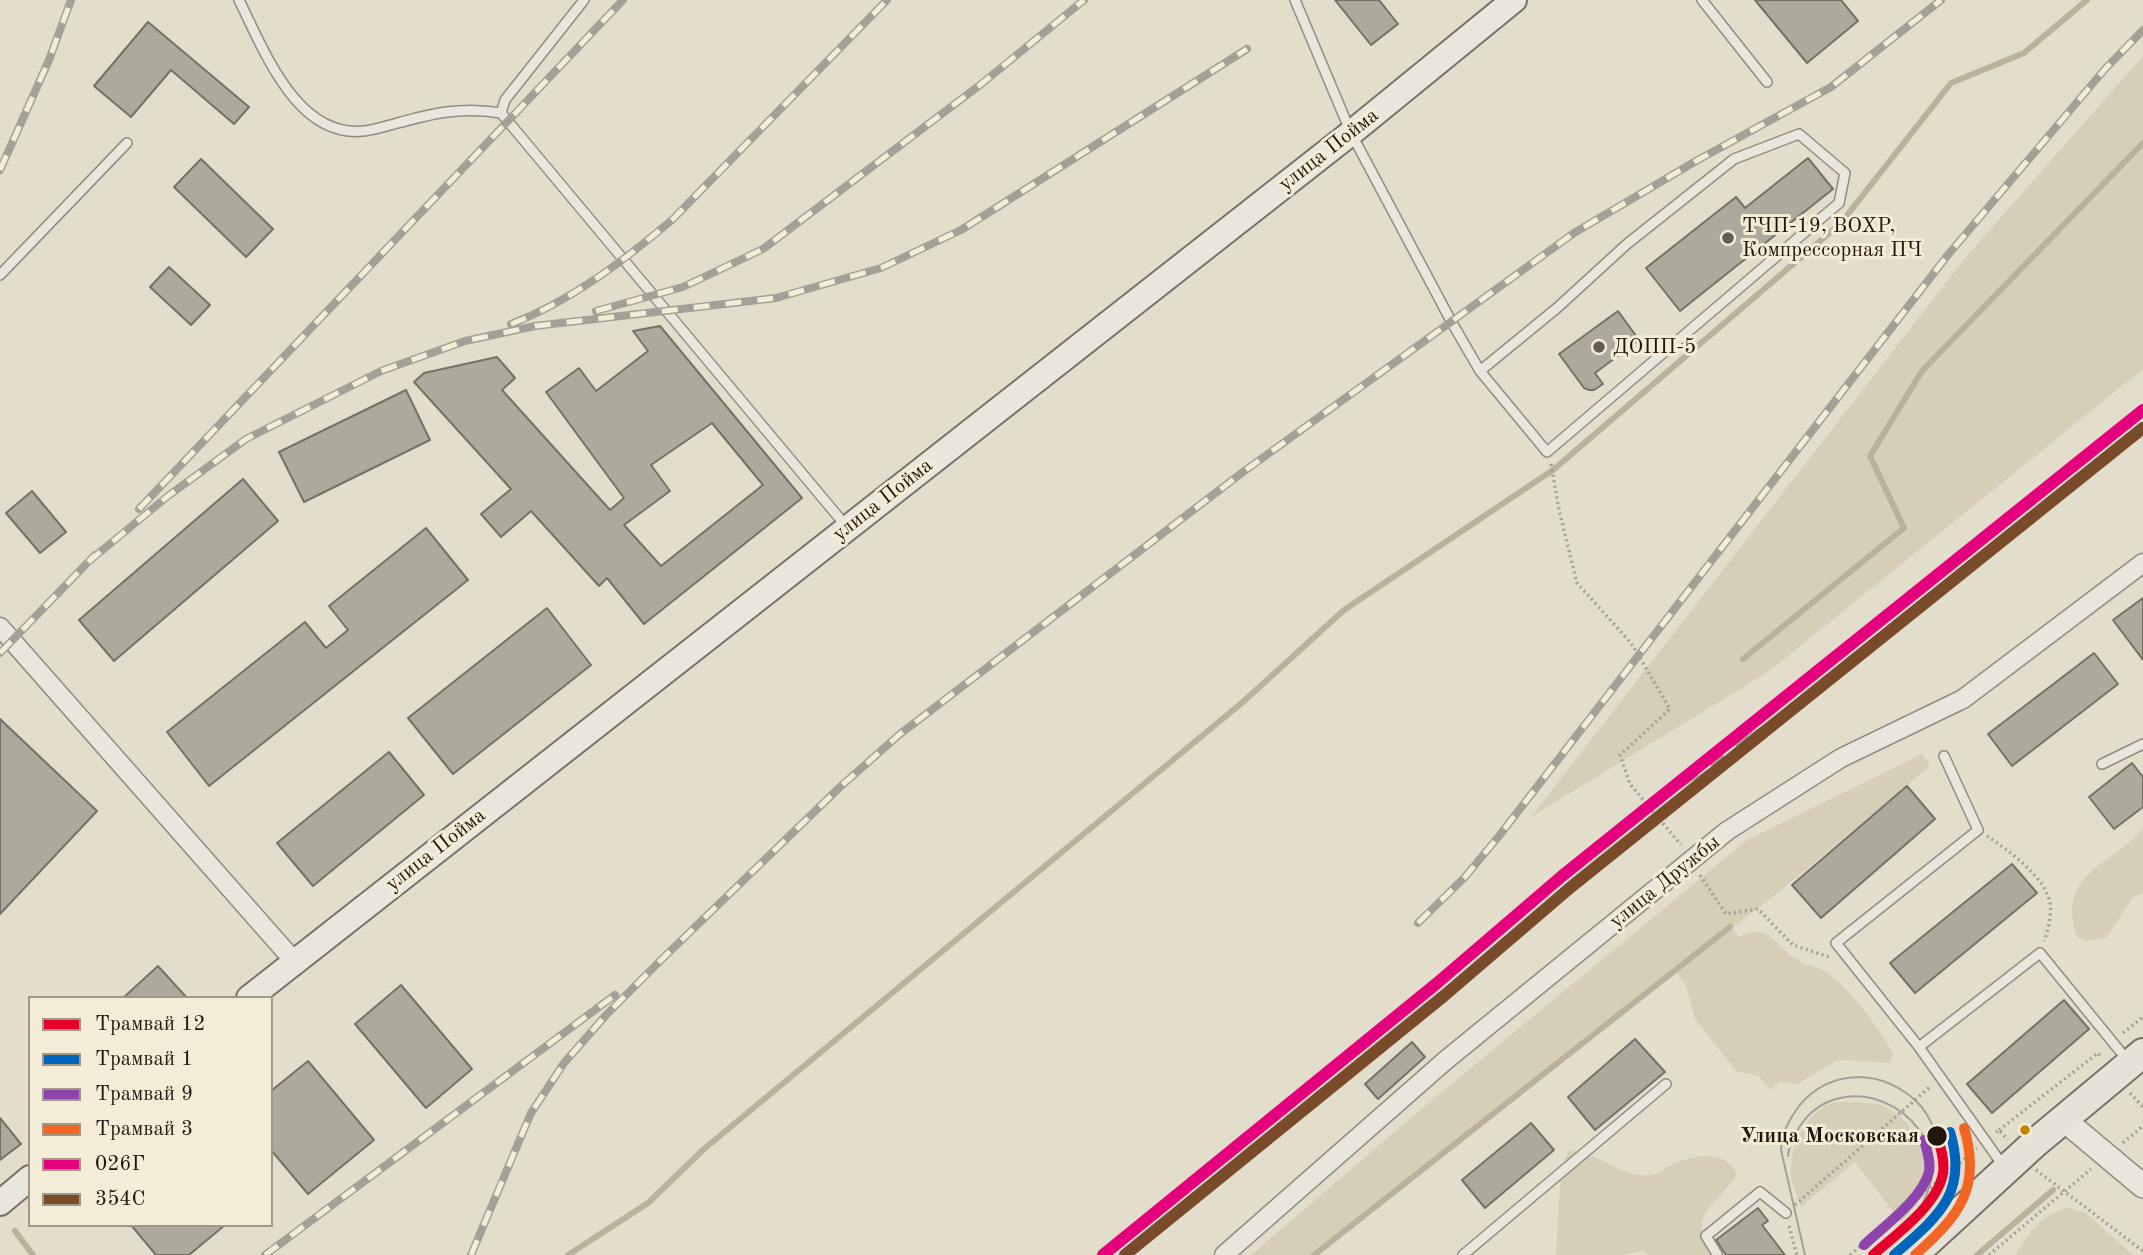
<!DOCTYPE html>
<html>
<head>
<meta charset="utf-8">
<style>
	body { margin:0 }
	#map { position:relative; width:2143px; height:1255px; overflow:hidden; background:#e3decc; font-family:"Old Standard TT",serif }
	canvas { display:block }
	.legend { position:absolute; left:28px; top:996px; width:245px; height:231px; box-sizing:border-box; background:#f3edd7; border:2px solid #a09787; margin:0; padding:9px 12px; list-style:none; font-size:21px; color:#231610 }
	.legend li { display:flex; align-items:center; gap:14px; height:35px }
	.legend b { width:35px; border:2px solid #a09787 }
</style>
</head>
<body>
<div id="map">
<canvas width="2143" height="1255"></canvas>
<ul class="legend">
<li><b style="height:9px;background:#e4002b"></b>Трамвай 12</li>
<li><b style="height:9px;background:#0065bd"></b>Трамвай 1</li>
<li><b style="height:9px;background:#8e44ad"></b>Трамвай 9</li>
<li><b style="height:9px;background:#f26522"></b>Трамвай 3</li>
<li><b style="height:9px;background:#e5007d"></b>026Г</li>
<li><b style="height:9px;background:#7a4b2a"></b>354С</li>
</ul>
</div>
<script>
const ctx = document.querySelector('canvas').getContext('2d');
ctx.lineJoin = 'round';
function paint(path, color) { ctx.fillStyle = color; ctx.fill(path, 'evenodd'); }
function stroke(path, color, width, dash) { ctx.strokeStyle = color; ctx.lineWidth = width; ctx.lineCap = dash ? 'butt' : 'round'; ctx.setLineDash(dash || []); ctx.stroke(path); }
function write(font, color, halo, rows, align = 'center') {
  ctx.font = font + ' "Old Standard TT",serif'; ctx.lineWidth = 6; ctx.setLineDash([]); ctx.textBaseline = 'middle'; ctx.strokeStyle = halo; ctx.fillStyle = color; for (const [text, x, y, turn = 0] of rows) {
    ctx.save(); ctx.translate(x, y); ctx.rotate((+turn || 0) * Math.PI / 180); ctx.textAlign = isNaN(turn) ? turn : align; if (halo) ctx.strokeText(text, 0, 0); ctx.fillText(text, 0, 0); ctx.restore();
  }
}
paint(new Path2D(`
	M2143,56V369L1768,672L1531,817L1965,258Z
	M1922,754L1930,766L1780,891L1732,928L1739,937C1770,921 1774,947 1798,960C1807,966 1819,967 1828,973C1856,995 1875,1024 1893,1053L1890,1063L1837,1060L1796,1085L1780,1081L1770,1090L1759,1076L1736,1071L1695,1019L1686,985L1675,971L1314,1255H1251L1426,1105L1747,840Z
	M2143,829V893L2133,897L2106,938L2086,941L2077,937C2055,874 2112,865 2143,829Z
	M1855,1102C1862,1103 1870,1103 1877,1104C1909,1112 1933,1155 1925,1186C1920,1201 1912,1211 1901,1222L1855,1162L1801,1207C1798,1197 1792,1186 1791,1176C1789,1148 1805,1112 1833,1103C1839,1101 1849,1103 1855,1102Z
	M1570,1150C1578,1153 1588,1154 1596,1158C1614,1165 1630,1178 1652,1175C1658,1174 1665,1168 1671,1165C1692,1155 1725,1148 1737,1174C1719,1206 1685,1211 1712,1255H1649L1643,1251L1620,1255H1556L1561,1167Z
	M2068,1207L2087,1214L2133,1255H2016C2029,1230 2041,1216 2068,1207Z`), '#d6ceb6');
stroke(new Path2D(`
	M1743,659L1904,528L1870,456L1922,371L2143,143
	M15,1231L33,1255
	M568,1255L648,1203L704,1149L1244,701L1344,610L1553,470L1841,223L1951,83L2024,53L2087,0
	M1314,1255L1730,927
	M1977,1255L2053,1190`), '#bab19a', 6);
const building = new Path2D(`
	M1335,0H1379L1398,24L1371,45Z
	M1755,0H1841L1858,21L1807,63Z
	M148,22L249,107L234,124L171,70L131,117L94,86Z
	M1808,158L1833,189L1680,311L1646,268L1736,197L1745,208Z
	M201,159L273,229L246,257L174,187Z
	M169,267L210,305L191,325L150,287Z
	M1618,311L1639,340L1595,373L1603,384L1594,390H1589L1584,388L1559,354Z
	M660,326L802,498L644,624L607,578L599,586L531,511L501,537L481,514L511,489L414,382L424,373L497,357L515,378L502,390L610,510L624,498L546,392L579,368L596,391L648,351L633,331ZM712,423L763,485L661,566L624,525L670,491L651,465Z
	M406,390L430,440L304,502L279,452Z
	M243,479L278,521L114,661L79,620Z
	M32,491L66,532L40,553L6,513Z
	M426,528L468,580L209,786L167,732L305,622L326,648L348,630L329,606Z
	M2143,598V660L2113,620Z
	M547,608L591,665L453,774L408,718Z
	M2094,653L2118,684L2012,766L1988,734Z
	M0,719L97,811L0,914Z
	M389,752L424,795L313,886L277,843Z
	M2132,763L2143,777V807L2114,829L2089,797Z
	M1907,786L1935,819L1821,918L1792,885Z
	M2012,864L2037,893L1915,993L1890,963Z
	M158,966L187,998H123Z
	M401,985L472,1069L426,1108L355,1024Z
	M2064,1000L2089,1029L1992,1113L1967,1084Z
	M1635,1039L1665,1072L1595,1130L1568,1097Z
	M1412,1042L1425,1057L1378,1099L1365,1084Z
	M308,1061L374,1140L308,1194L271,1150V1091Z
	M0,1118L21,1144L0,1160Z
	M1531,1123L1554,1150L1485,1208L1462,1180Z
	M1758,1208L1768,1221L1762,1225L1785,1255H1726L1716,1240Z
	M131,1225H225L189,1255H156Z`);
paint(building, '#aea99d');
stroke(building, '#767168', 2);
const service = new Path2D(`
	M239,0C265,52 300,148 375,129C422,117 452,105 501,113
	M584,0L505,100L501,113L846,526
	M1295,0L1351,133L1451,321L1480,371L1547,452L1839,203L1845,173L1799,134L1734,159L1627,244L1557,308L1480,371
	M1702,0L1767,82
	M0,275L127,143
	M1944,756L1978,830L1836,943L1919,1047L2004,1167
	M2102,764L2143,744
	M1919,1047L2040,953L2128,1061
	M1717,1254L1706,1236L1760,1192L1786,1213
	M1463,1255L1666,1084`);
const minor = new Path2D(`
	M0,627L294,961
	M1224,1255L1446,1060L1727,831L1841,758L1963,699L2143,563`);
const tertiary = new Path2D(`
	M2063,1119L2143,1186`);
const secondary = new Path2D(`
	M249,998L1351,133L1514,0
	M0,1203L30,1178`);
const primary = new Path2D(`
	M1913,1255L2035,1143L2143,1053`);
stroke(service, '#918c81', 12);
stroke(minor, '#918c81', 21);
stroke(tertiary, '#918c81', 26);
stroke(secondary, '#767168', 28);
stroke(primary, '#767168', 32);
stroke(new Path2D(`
	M1551,464L1559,510L1577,583L1631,643L1670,709L1620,755L1630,784L1681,845
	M1987,836C2009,851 2045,876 2050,903C2052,914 2048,931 2044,941
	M1700,875L1726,914L1758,909L1793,945L1829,957
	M2123,1033L2143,1017
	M2130,1093L2143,1107
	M1999,1130L2098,1053L2101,1058
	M1996,1132L1999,1130L2008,1140
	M2123,1143L2143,1126
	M2036,1170L2143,1251
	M1795,1205L1931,1086
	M1789,1226L1797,1255
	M1850,1255L1977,1148
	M1989,1255L2091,1169`), '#a3a098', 3.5, [2, 3.5]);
stroke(service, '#e9e6dd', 9);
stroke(minor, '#e9e6dd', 18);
stroke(tertiary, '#e9e6dd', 23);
stroke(secondary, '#e9e6dd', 24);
stroke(primary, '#e6e2d8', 28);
stroke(new Path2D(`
	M1788,1156C1789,1144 1794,1135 1800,1126C1840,1066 1936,1105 1932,1175C1931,1187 1924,1199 1920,1211
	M1805,1255L1781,1150C1782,1132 1789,1120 1799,1106C1830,1067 1884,1069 1918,1103C1927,1112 1932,1124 1937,1136`), '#a3a098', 2);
const rail = new Path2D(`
	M0,170L49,60L71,0
	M596,311L683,287L763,249L980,85L1084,0
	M511,324C571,301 625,260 673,219L887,0
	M139,509L623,0
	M88,562L168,496L246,439L381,371L465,341L535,326L776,298L881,268L961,230L1247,49
	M0,653L95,555
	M1670,791L1787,714
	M1418,923L1465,877L1499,836L1947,256L2105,69L2143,30
	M265,1255L615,995
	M471,1255L531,1113L564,1063L607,1014L660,961L840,787L900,734L1243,472L1574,233L1696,161L1831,87L1941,0`);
stroke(rail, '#a3a098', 8);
stroke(rail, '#f3edd7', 5, [16]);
stroke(new Path2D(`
	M1103,1255L1436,984L1562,876L2143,410`), '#e5007d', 12);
stroke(new Path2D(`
	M1125,1255L1445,995L1571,887L2143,428`), '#7a4b2a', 12);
stroke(new Path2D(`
	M1873,1255C1895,1235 1938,1205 1943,1173C1945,1161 1941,1148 1937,1136`), '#e4002b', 10);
stroke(new Path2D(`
	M1894,1255C1937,1217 1969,1194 1950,1132`), '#0065bd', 10);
stroke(new Path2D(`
	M1864,1245C1884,1226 1922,1199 1929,1172C1931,1162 1927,1150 1924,1140`), '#8e44ad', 10);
stroke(new Path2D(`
	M1915,1255C1959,1216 1982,1188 1964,1128`), '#f26522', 10);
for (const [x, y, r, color] of [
	[1728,238,7,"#665c52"],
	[1599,347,7,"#665c52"],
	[2025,1130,6,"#c28204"],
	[1937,1136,11,"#231610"]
]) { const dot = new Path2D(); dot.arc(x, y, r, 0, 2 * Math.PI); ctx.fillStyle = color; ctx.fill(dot); stroke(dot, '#f3edd7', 2.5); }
write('21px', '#231610', '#f3edd7', [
	["улица Пойма",1329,150,-38],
	["улица Пойма",883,500,-38],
	["улица Пойма",436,850,-38],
	["улица Дружбы",1665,882,-39]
]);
write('21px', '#231610', '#f3edd7', [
	["ТЧП-19, ВОХР,",1742,226],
	["Компрессорная ПЧ",1742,250],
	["ДОПП-5",1613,347]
], 'left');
write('bold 21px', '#231610', '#f3edd7', [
	["Улица Московская",1919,1136]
], 'right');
</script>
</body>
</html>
